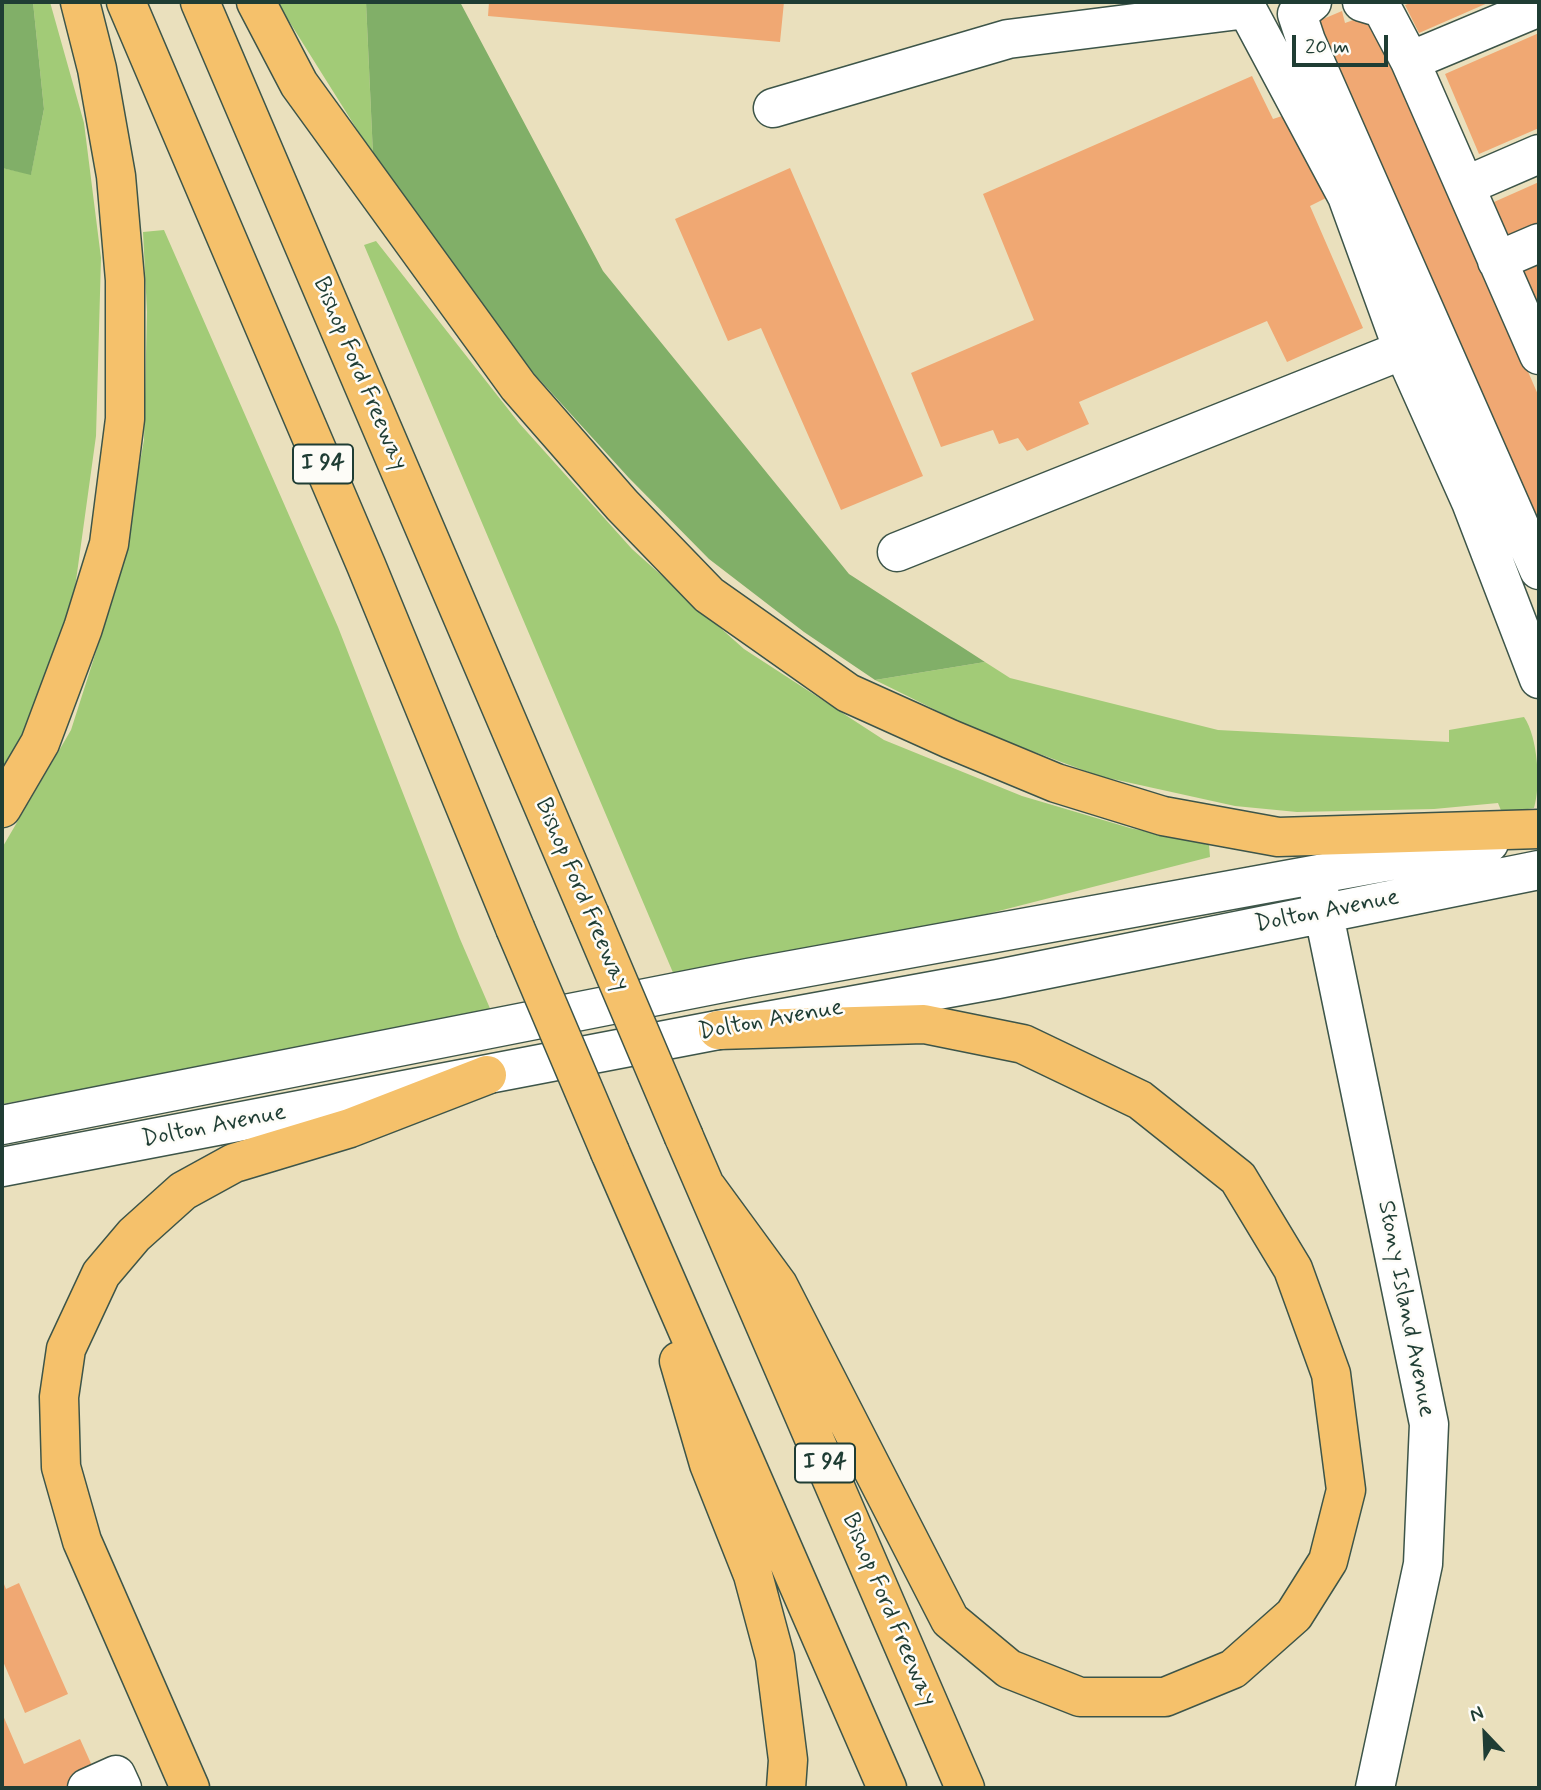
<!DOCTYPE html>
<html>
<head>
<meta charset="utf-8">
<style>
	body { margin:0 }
	#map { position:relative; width:1541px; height:1790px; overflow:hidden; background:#eae0bd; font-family:Mynerve,sans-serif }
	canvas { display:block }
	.frame { position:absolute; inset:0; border:4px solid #1f3d34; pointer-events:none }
	.north { position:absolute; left:1450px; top:1699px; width:70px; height:70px; -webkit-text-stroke:5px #fdfcf7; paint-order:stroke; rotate:337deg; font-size:19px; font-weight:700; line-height:28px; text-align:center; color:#1f3d34 }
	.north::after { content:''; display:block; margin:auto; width:24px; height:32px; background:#1f3d34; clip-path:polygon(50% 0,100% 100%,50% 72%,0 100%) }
	.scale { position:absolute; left:1292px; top:35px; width:96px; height:32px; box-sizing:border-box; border:4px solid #1f3d34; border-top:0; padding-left:9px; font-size:21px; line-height:24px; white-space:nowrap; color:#1f3d34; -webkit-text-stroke:5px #fdfcf7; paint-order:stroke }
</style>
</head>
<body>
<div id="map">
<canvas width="1541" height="1790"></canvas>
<div class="frame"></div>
<div class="north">N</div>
<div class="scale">20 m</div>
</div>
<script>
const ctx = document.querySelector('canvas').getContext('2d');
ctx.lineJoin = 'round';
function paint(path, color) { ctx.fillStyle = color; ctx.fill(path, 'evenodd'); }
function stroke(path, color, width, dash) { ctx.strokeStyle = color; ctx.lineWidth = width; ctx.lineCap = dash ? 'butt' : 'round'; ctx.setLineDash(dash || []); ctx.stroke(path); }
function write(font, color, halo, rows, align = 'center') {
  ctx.font = font + ' Mynerve,sans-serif'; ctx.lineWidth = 5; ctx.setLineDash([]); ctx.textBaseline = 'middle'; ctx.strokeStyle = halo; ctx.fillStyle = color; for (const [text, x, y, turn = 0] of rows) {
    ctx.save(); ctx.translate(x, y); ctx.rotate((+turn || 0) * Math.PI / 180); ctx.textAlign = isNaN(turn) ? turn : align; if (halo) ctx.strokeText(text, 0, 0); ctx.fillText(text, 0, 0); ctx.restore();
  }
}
paint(new Path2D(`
	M33,2H50L84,123L101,258L96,436L74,595L27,733L2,771V168L31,174L44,109Z
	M277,2H366L373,155Z
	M164,230L338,627L460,939L492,1013L2,1104V848L71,730L118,583L144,440L147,312L143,232Z
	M376,241L519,423L632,549L744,649L884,740L1022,796L1130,828L1209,845L1210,857L940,926L674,975L364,245Z
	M985,662L1010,678L1218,730L1449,742V730L1524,717C1538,737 1541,786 1534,808L1502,813L1498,803L1434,809L1297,812L1235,806L1099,776L978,731L875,680Z`), '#a2cb77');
paint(new Path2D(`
	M2,2H33L44,109L31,175L2,168Z
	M366,2H460L603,271L849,574L985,662L875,680L804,632L709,559L629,478L529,368L373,155Z`), '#81af68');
paint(new Path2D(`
	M489,2H784L780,42L488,16Z
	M1413,2H1490L1419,33L1405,5Z
	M1342,11L1345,23L1373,13L1539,397V535L1316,22Z
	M1539,33V128L1479,154L1445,74Z
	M1252,76L1273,119L1288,114L1326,198L1310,206L1363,328L1287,362L1267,321L1079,402L1089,424L1027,451L1018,438L999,444L993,430L941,447L911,373L1034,320L983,194Z
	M790,168L923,476L841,510L761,328L728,341L675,219Z
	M1539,182V230L1511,242L1494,202Z
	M1539,261V313L1520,270Z
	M2,1579L6,1589L19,1583L68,1694L25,1713L2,1659Z
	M2,1713L24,1764L80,1739L102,1788H2Z`), '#f0a873');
const minor = new Path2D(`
	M1312,2L1297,14L1306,41L1539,570
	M1362,2L1382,8L1410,61
	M1539,7L1410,61L1539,355
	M773,108L1008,39L1247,9L1347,196L1403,350
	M1465,186L1539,154
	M1497,261L1539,243
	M897,552L1403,350L1471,502L1539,679
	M1318,886L1429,1424L1423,1564L1375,1788
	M2,1125L748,978L1489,843
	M2,1167L718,1030L998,979L1539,870
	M87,1788L116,1775L122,1788`);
const highway = new Path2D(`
	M126,2L366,565L515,928
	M200,2L589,913
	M256,2L299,84L518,386L622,505L709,595L848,693L950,739L1056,783L1163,816L1278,837L1539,829
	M2,808L40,743L83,628L109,544L125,419V280L116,176L97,69L80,2
	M684,1137L965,1788
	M610,1152L887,1788
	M707,1188L778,1285L950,1620L1009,1669L1080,1697H1165L1233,1669L1294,1615L1328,1561L1346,1490L1331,1374L1293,1269L1238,1178L1140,1100L1023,1044L924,1024L718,1030
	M679,1361L709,1464L753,1575L775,1657L788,1760L786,1788
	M190,1788L82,1541L61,1467L59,1397L66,1349L101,1274L134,1235L183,1191L234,1163L350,1128L487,1075`);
stroke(minor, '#3d5549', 41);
stroke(highway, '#3d5549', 41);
stroke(minor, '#fff', 38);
stroke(highway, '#f5c16b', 38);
const highwayBridge = new Path2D(`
	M589,913L684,1137
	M515,928L610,1152`);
stroke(highwayBridge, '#3d5549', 41, []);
stroke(highwayBridge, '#f5c16b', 38);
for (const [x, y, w] of [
	[323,464,60],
	[825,1463,60]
]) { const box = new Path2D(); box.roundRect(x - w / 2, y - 19.5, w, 39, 5); ctx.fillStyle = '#fdfcf7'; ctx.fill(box); stroke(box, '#1f3d34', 2); }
write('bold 23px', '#1f3d34', null, [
	["I 94",323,464],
	["I 94",825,1463]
]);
write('24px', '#1f3d34', '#fdfcf7', [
	["Bishop Ford Freeway",359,374,67],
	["Bishop Ford Freeway",581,895,67],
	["Dolton Avenue",1327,912,-11],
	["Dolton Avenue",771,1021,-10],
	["Dolton Avenue",214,1127,-11],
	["Stony Island Avenue",1405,1309,79],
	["Bishop Ford Freeway",888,1610,67]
]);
</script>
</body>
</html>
